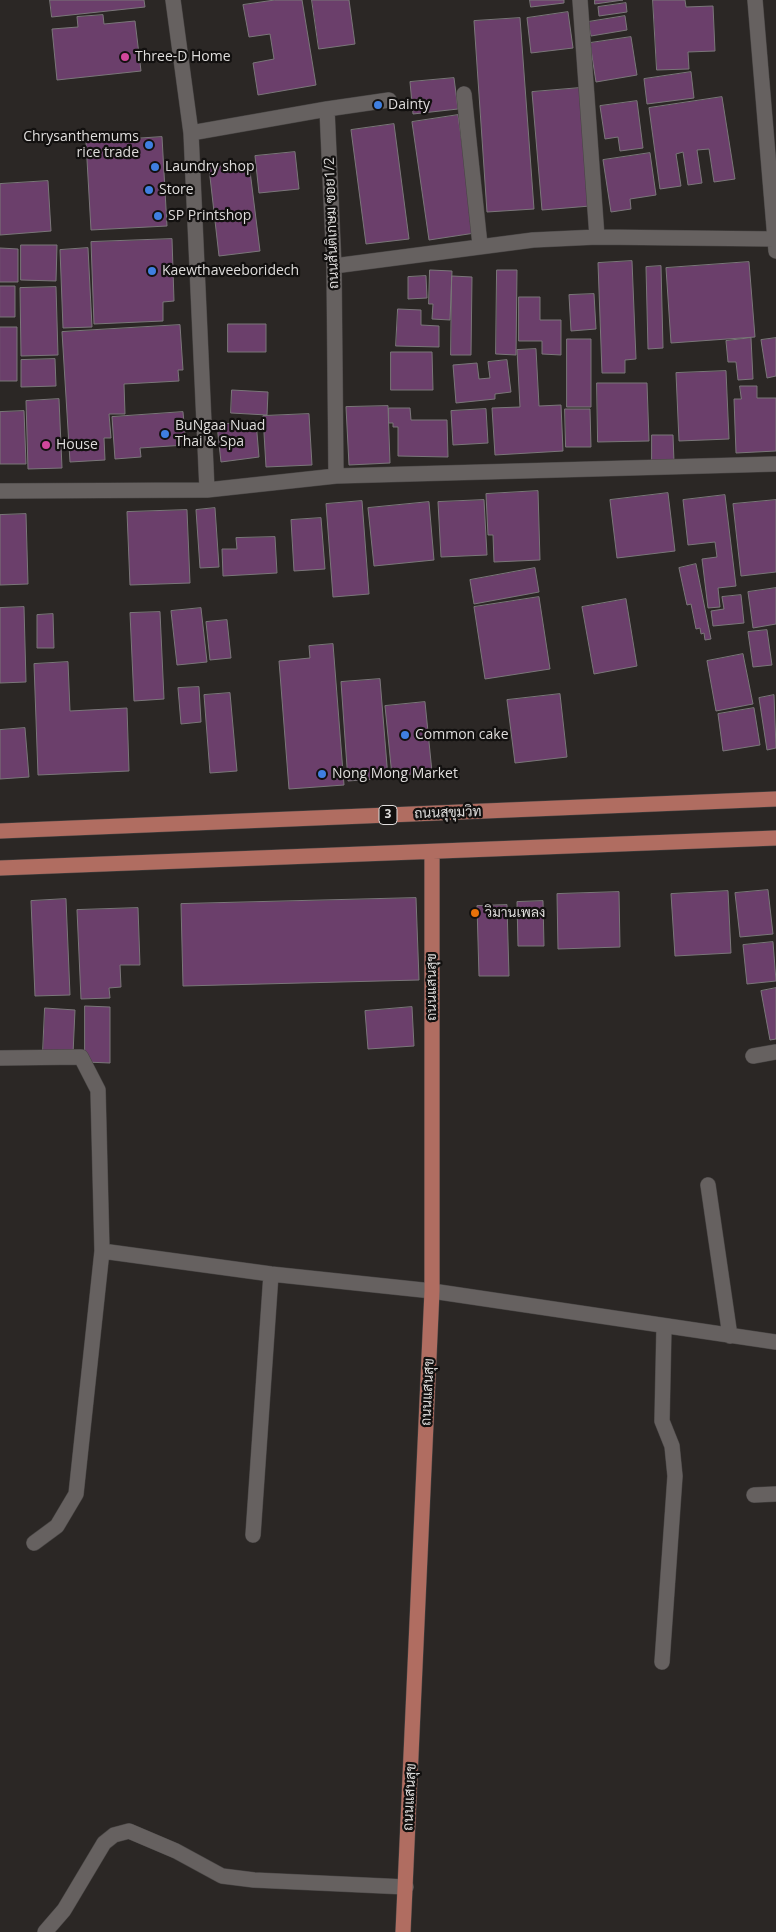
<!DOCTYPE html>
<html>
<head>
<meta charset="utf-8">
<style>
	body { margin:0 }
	canvas { display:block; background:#2b2725 }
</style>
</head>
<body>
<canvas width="776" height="1932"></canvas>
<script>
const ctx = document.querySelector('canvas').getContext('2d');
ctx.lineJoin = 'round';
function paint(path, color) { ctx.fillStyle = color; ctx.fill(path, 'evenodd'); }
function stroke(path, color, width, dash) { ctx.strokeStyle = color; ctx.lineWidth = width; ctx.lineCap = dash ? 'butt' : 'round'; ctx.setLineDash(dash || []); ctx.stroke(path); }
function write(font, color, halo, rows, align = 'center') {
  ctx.font = font + ' "Open Sans",Sarabun,sans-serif'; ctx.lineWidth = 4.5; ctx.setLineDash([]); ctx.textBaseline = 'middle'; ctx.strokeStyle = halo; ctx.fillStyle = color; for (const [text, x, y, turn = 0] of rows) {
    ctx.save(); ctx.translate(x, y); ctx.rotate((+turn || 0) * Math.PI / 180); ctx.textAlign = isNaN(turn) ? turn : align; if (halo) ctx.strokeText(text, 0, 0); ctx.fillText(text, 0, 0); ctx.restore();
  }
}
const building = new Path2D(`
	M50,0H144L145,7L52,17Z
	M275,0H302L316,85L258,95L253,63L274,59L270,34L249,37L243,5Z
	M312,0H349L355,44L319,49Z
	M530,0H564V3L531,7Z
	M595,0H623L595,4Z
	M653,0H685L686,7L713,6L715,51L688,52L689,69L657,70Z
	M626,3L627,12L599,16L598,7Z
	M568,12L573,48L531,53L527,18Z
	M103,15L104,24L135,21L141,71L57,80L52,29L78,27L77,17Z
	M625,16L627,30L591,36L588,22Z
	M520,18L534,209L487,212L474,21Z
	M631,37L637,75L596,82L590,43Z
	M691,72L694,98L647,104L644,79Z
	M454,78L458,109L413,114L410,82Z
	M580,88L590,206L542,210L532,92Z
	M722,97L735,179L714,182L709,149L697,150L702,183L688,185L683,152L676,154L681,186L660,189L649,108Z
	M637,101L643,148L620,151L618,137L605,139L600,106Z
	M458,115L475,233L429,240L412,122Z
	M394,124L409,239L366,244L351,130Z
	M162,137L167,226L91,230L86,142Z
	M295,152L299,189L259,193L255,156Z
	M650,153L656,195L630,199L631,209L611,212L603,160Z
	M249,163L260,251L219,256L209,168Z
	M48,181L51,231L0,235V184Z
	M172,239L174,301L163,302V321L94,324L91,242Z
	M21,245H57L56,281L21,280Z
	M0,248L18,249V282H0Z
	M88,248L92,327L63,328L60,250Z
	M632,261L636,359L625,360V373H602L598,263Z
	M749,262L755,337L671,343L666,268Z
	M661,266L663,348L648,349L646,267Z
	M430,270L452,271L450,320L432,319L433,304H429Z
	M497,270H517L516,355L496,354Z
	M426,276L427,298L408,299V277Z
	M452,276L472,277L471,355H451Z
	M0,286H15V317H0Z
	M56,287L58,355L21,356L20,288Z
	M594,294L596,329L571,331L569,295Z
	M519,297H540V320H561V355L542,354V341H519Z
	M398,309L421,310V325L439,326V347L396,346Z
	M228,324H266V352H228Z
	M180,325L183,370H178L179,381L124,384L125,414H109L111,438H104L105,460L70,462L62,332Z
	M0,327H17V381H0Z
	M751,338L753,379L738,380L736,362H728L726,341Z
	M776,338V376L767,378L761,340Z
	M567,339H591V407H567Z
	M536,349L539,406L561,405L563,451L495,455L492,408L520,407L517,350Z
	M391,352H432L433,390H391Z
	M55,359L56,386L21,387V360Z
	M507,360L511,392L495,394V399L456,403L453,365L477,363L479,379L490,378L488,362Z
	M726,371L729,439L679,441L676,373Z
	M597,383H647L649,441L598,442Z
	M740,386H757V398H776V451L736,453L734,399H741Z
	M232,390L268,392L267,415L231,413Z
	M59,399L62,468L28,469L26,401Z
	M388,406L390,463L349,465L346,407Z
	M389,408H410L411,420H447L448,457L398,456V427H393V423H389Z
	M486,409L488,443L453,445L451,411Z
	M565,409H590L591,447H566Z
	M24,411L26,464H0V412Z
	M183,412L186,445L140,448L141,457L115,459L112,417Z
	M309,414L312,465L266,467L263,416Z
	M256,421L259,457L221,462L217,425Z
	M652,435H673L674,462H652Z
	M538,491L540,560L494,562L493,535H488L486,494Z
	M668,493L675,551L617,558L610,500Z
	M725,495L736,586L718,588L720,607L708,608L702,559L717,557L715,542L688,545L683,500Z
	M484,500L487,555L441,557L438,502Z
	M776,500V572L741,576L733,504Z
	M362,501L369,594L333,597L326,504Z
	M429,502L434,560L374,566L368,508Z
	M215,508L219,567L200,568L196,510Z
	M187,510L190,583L130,585L127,512Z
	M26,514L28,584L0,585V515Z
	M321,518L325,569L294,571L291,520Z
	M275,537L277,573L223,576L222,549H237L236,538Z
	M696,564L711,639L705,640L704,633L701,634L700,628L696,629L691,604L687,605L679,568Z
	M535,568L539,592L474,604L470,580Z
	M776,588V624L753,628L748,592Z
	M741,595L744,623L713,626L711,611L724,609L722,597Z
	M539,597L550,669L485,679L474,607Z
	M626,599L637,666L594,674L582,607Z
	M24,607L26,682L0,683V608Z
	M201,608L207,662L177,665L171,611Z
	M160,612L164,699L134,701L130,613Z
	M53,614L54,648H37V615Z
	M227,620L231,658L210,660L206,622Z
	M767,630L772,665L753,667L748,632Z
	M333,644L344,785L289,789L279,661L310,658L309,646Z
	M743,654L753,704L716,711L707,661Z
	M68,662L70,711L127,708L129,771L38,775L34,664Z
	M380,679L388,778L348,781L341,682Z
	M199,687L201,722L181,724L178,688Z
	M230,693L237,771L210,773L204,695Z
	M560,694L567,757L515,763L507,700Z
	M774,695L776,748L767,750L759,698Z
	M425,702L432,772L392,776L385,706Z
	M754,708L760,745L723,751L718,714Z
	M25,728L29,777L0,779V730Z
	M768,890L773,934L740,937L735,893Z
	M728,891L731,953L675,956L671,894Z
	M619,892L620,947L558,949L557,894Z
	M416,898L419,980L183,986L181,904Z
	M66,899L70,995L35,996L31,901Z
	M543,901L544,946H518L517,902Z
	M507,905L509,976H479L477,906Z
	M138,908L140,965H120L121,987L109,988L110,998L81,999L77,910Z
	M773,942L776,981L747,984L743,945Z
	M776,988V1039L770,1040L761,991Z
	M85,1006L110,1007V1063L85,1062Z
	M412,1007L414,1046L368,1049L365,1011Z
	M45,1008L75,1010L73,1054L43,1052Z`);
paint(building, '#6b3f6b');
stroke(building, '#7a7679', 1);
const minor = new Path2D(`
	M173,0L191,133L207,490
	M580,0L597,237
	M755,0L776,251
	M464,94L480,245
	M327,109L389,100
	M191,133L327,109L334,266L336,476
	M334,266L533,240L597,237L775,239
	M0,491L207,490L336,476L776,464
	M753,1056L776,1052
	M0,1058L81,1057L98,1090L102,1251L271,1274L432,1291L776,1342
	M708,1185L730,1336
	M754,1495L776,1494
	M253,1535L271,1274
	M34,1543L57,1526L76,1494L102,1251
	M662,1662L675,1476L672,1446L662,1421L664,1326
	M45,1932L64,1910L104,1843L114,1835L129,1831L176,1851L222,1876L254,1880L406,1887`);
const major = new Path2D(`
	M0,831L776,799
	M0,868L776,838
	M403,1932L432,1291V852`);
stroke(minor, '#484544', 16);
stroke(major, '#484544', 16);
stroke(minor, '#666160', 15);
stroke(major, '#b06d61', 15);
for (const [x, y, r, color] of [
	[125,57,5,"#d1479c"],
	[378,105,5,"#3f7fe0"],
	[149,145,5,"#3f7fe0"],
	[155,167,5,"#3f7fe0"],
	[149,190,5,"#3f7fe0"],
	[158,216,5,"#3f7fe0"],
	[152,271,5,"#3f7fe0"],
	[165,434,5,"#3f7fe0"],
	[46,445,5,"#d1479c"],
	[405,735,5,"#3f7fe0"],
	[322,774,5,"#3f7fe0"],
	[475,913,5,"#e8710a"]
]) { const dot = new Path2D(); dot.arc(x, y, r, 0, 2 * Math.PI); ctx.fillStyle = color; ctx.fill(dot); stroke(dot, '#12100f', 2); }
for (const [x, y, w] of [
	[388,815,18]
]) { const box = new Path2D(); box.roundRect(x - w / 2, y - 9.5, w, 19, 4); ctx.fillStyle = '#12100f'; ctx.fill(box); stroke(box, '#dfdddc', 1); }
write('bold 12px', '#dfdddc', null, [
	["3",388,815]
]);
write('14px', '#dfdddc', '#12100f', [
	["Three-D Home",135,57],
	["Dainty",388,105],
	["Chrysanthemums",139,137,"right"],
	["rice trade",139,153,"right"],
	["Laundry shop",165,167],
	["Store",159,190],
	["SP Printshop",168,216],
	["Kaewthaveeboridech",162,271],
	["BuNgaa Nuad",175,426],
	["Thai & Spa",175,442],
	["House",56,445],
	["Common cake",415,735],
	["Nong Mong Market",332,774],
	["วิมานเพลง",485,913]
], 'left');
write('14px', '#dfdddc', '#12100f', [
	["ถนนสันติเกษม ซอย1/2",332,223,-92],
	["ถนนสุขุมวิท",448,813,-2],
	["ถนนแสนสุข",432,987,-90],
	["ถนนแสนสุข",428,1392,-87],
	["ถนนแสนสุข",410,1797,-87]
]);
</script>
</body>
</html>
